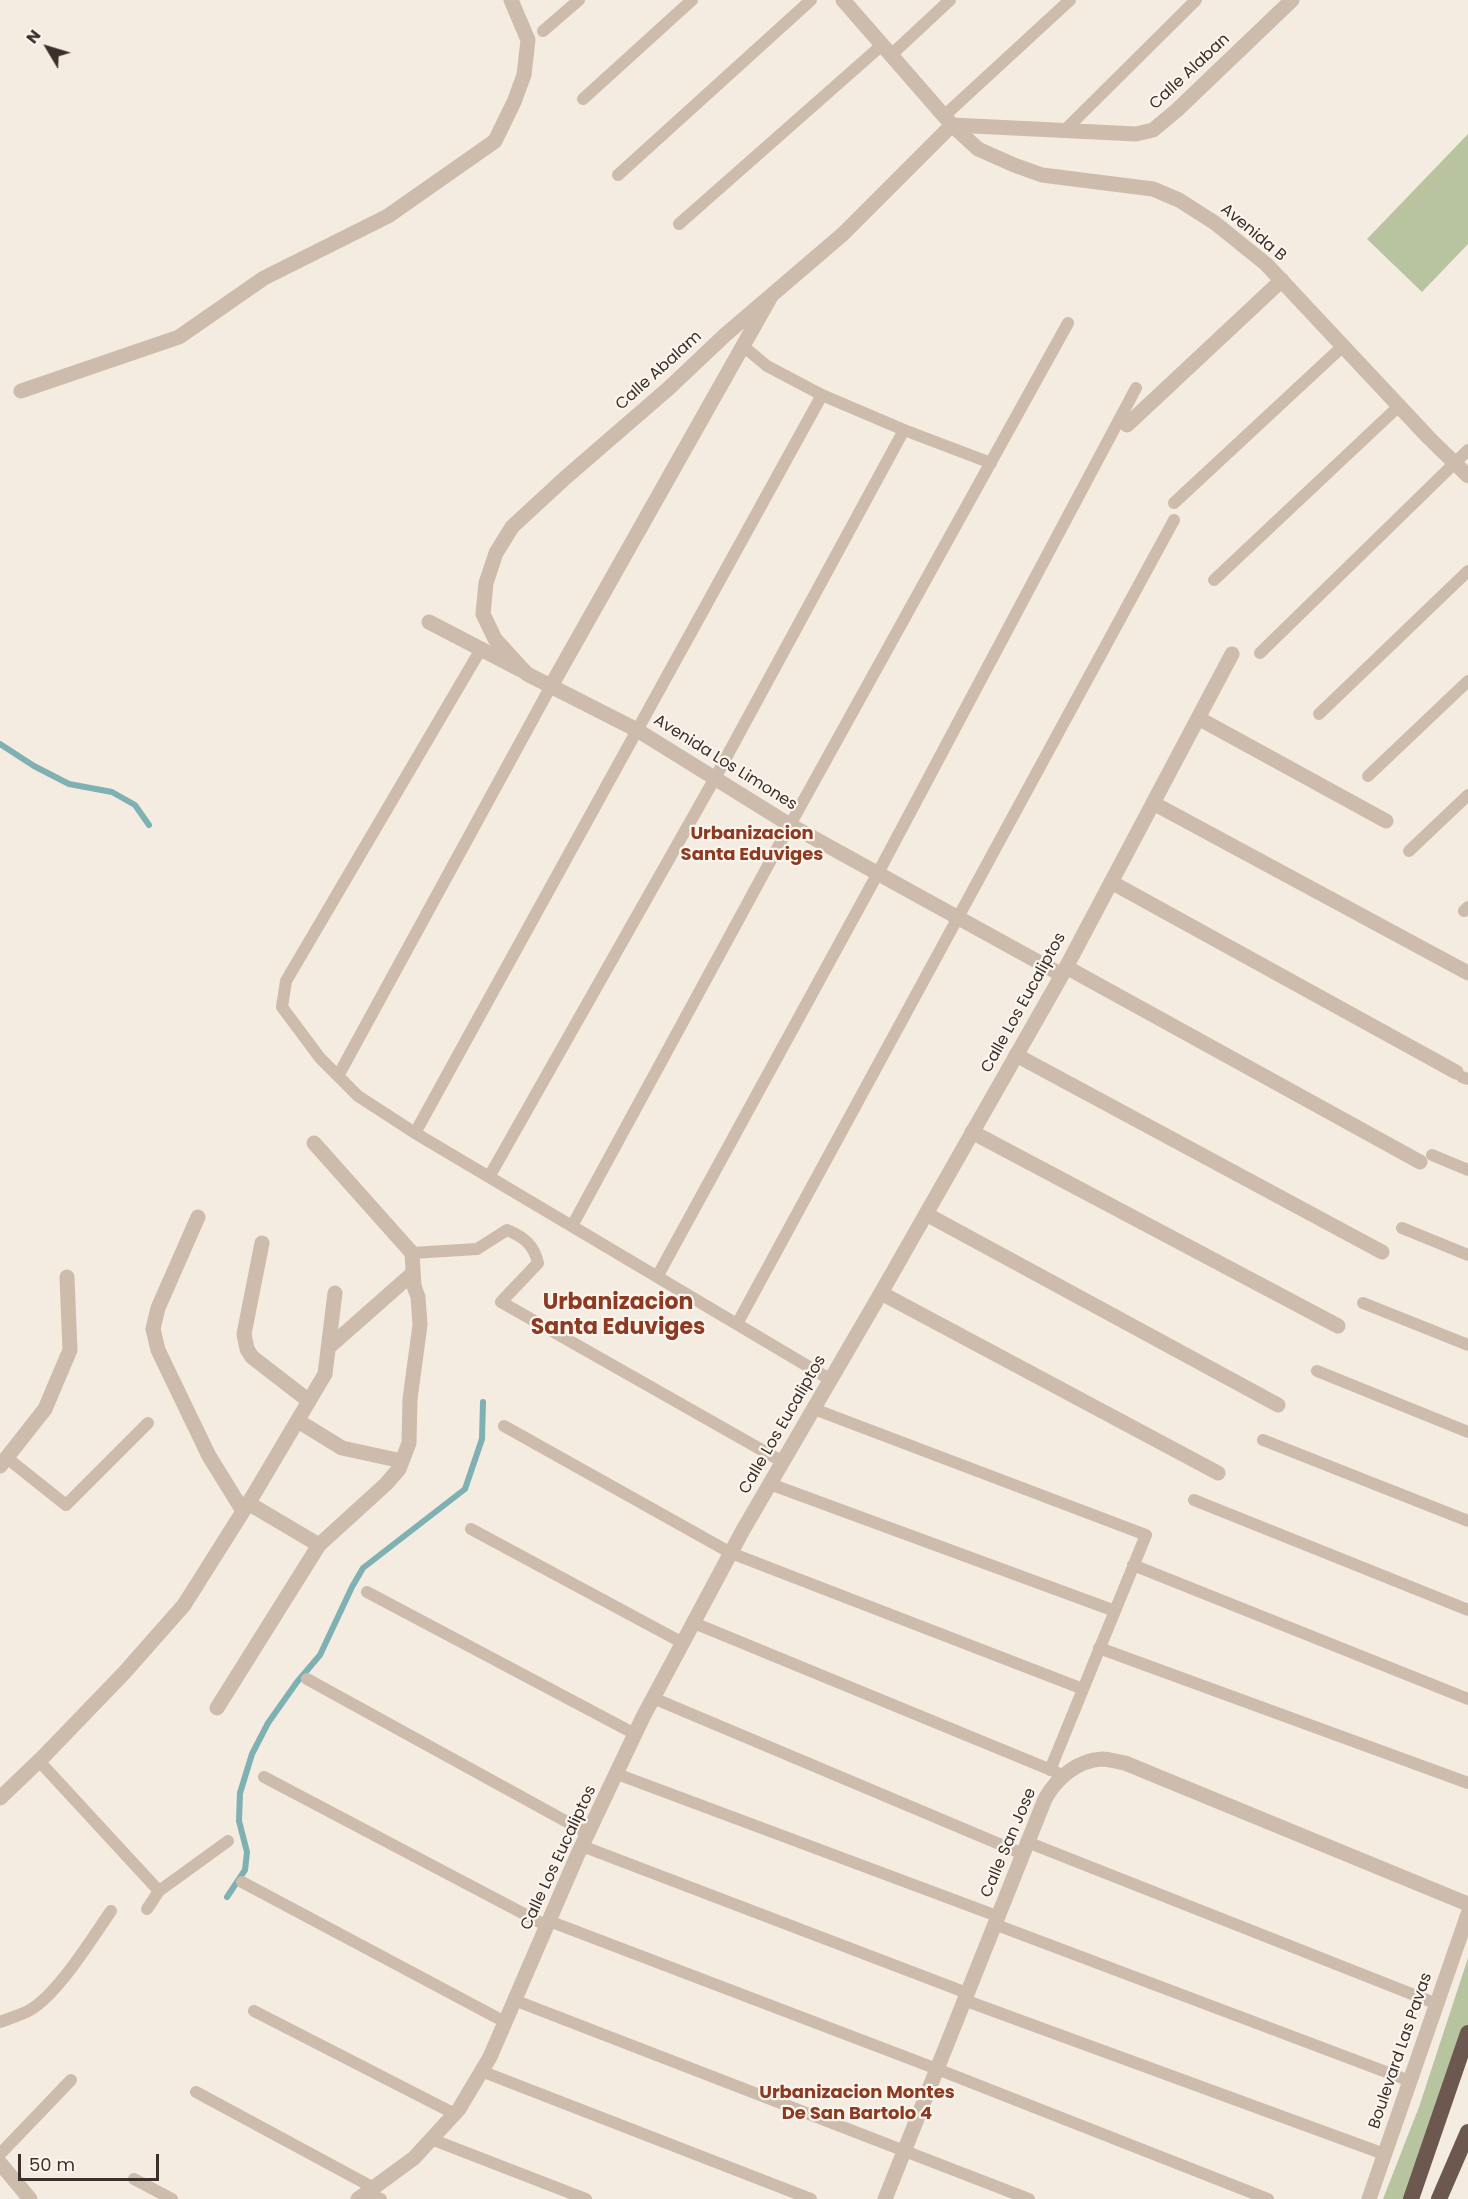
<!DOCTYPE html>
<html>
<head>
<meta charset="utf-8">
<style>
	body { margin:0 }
	#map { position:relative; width:1468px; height:2199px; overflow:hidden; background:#f4ebe1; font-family:Poppins,sans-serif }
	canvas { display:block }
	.north { position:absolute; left:18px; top:18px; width:60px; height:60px; -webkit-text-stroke:4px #fbf5ee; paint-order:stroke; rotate:308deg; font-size:16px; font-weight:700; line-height:24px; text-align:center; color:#3b302b }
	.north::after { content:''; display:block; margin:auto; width:21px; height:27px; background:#3b302b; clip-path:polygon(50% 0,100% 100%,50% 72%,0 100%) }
	.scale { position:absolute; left:18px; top:2154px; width:141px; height:27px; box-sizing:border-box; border:3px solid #3b302b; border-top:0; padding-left:8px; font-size:18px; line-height:21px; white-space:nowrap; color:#3b302b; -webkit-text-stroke:4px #fbf5ee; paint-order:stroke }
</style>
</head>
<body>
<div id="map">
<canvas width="1468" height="2199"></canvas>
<div class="north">N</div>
<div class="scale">50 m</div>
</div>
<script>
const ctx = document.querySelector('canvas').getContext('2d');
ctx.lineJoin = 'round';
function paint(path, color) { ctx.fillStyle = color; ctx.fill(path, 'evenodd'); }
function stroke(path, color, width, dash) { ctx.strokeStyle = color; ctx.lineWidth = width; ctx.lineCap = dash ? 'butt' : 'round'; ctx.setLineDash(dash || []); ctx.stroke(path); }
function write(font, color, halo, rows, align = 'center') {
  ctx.font = font + ' Poppins,sans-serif'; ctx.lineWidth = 4.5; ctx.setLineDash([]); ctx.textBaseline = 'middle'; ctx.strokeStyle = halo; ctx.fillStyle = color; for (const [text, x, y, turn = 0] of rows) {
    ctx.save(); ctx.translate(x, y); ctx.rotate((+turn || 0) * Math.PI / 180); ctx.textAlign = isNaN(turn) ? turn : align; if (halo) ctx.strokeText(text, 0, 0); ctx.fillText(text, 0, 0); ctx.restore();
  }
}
paint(new Path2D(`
	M1468,134V244L1422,292L1367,239Z
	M1468,1958V2037L1411,2199H1383L1419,2107Z`), '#b8c4a0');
stroke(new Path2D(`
	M0,744L34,766L69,784L112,792L135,805L149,825
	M227,1897L245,1870L247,1852L239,1821L240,1793L252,1754L268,1723L297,1682L320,1655L352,1587L363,1568L465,1489L482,1439L483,1402`), '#7fb0b2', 6);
stroke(new Path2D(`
	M543,31L579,0
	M891,55L950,0
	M583,99L692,0
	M944,116L1070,0
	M1063,132L1196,0
	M618,175L811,0
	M679,224L882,45
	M743,346L767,366L822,395L904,430L991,463
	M1174,503L1343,346
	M1214,580L1399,406
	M481,649L286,981L282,1007L320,1058L358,1096L415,1133L831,1380
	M1260,653L1468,450
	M1319,714L1468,571
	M1368,776L1468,681
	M1409,851L1468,795
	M1464,911L1468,907
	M338,1076L551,686
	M1462,1077L1468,1079
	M415,1133L822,395
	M1432,1155L1468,1170
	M489,1177L715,778L904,430
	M572,1226L790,825L1068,323
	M1402,1228L1468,1255
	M412,1253L477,1249L507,1230C524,1237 534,1245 538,1263L501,1302L783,1462
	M657,1277L878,873L1136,388
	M1363,1303L1468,1345
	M737,1324L1174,520
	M1317,1371L1468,1432
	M814,1409L1146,1535L1050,1770
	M504,1426L731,1553L1083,1689
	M1263,1440L1468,1521
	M7,1458L66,1505L148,1423
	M770,1484L1115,1611
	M1194,1500L1468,1610
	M471,1529L683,1643
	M1133,1565L1468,1699
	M367,1592L635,1734
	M694,1623L1056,1772
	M1099,1648L1468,1783
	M307,1679L589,1834
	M653,1698L1023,1854
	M39,1761L159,1891
	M617,1774L997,1916
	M264,1777L547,1926
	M1027,1842L1437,2004
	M582,1846L967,1993
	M242,1882L505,2022
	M147,1909L159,1891L228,1841
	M549,1921L937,2069L1268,2199
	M994,1924L1410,2081
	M514,2000L1029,2199
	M964,2000L1384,2154
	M254,2011L455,2114
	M0,2022C10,2018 21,2015 30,2010C58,1994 92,1938 111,1911
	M481,2071L811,2199
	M196,2092L374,2188
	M431,2139L586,2199
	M0,2154L71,2080
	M134,2179L172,2199
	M366,2193L381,2199`), '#cdbbac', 12);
stroke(new Path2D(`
	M843,0L952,125L1136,134L1153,130L1177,110L1292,0
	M21,391L179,337L264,278L388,216L495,141L514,102L524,75L528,40L511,0
	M1127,425L1282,280
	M429,622L525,672
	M551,686L770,298
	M1198,718L1386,821
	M1153,803L1468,973
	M1111,882L1456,1072
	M1066,967L1420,1162
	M1062,975L1232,654
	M1016,1055L1382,1252
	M972,1132L1338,1326
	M926,1214L1278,1405
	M198,1217L158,1308L153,1329L158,1350L209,1456L243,1511
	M262,1243L244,1334L247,1349L252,1357L309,1401
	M881,1293L1218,1473
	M328,1348L413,1273
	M298,1421L342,1448L402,1461
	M0,1466L45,1409L70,1350L67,1277
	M248,1503L319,1545
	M217,1708L319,1545L386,1484L399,1469L409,1443L410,1399L420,1325L418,1297L414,1286L412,1253L314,1143
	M0,1798L43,1757L124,1673L184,1605L254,1494L325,1374L335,1293
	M0,2163L30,2199`), '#cdbbac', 15);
stroke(new Path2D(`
	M358,2199L414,2158L459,2109L490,2057L577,1856L643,1717L743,1530L881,1293L1062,975L790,825L637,730L527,674L495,639L483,614L486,583L496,553L512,527L565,478L669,388L725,335L843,234L952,125L978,149L1014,165L1042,175L1153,189L1179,200L1215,223L1266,264L1429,438L1468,476
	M885,2199L1045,1799C1056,1779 1077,1760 1102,1759C1109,1759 1118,1762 1125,1763L1468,1904
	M1369,2199L1468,1914`), '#cdbbac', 15);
stroke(new Path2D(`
	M1411,2199L1468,2033
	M1439,2199L1468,2132`), '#6c584f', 16);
write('16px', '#3b302b', '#fbf5ee', [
	["Calle Alaban",1190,72,-43],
	["Avenida B",1253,233,40],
	["Calle Abalam",659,371,-42],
	["Avenida Los Limones",725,763,32],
	["Calle Los Eucaliptos",1024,1003,-61],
	["Calle Los Eucaliptos",783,1425,-60],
	["Calle San Jose",1009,1843,-67],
	["Calle Los Eucaliptos",559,1858,-65],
	["Boulevard Las Pavas",1401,2051,-71]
]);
write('bold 18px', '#8c3b22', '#fbf5ee', [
	["Urbanizacion",752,834],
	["Santa Eduviges",752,855],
	["Urbanizacion Montes",857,2093],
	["De San Bartolo 4",857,2114]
]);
write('bold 22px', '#8c3b22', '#fbf5ee', [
	["Urbanizacion",618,1303],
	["Santa Eduviges",618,1328]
]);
</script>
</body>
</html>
